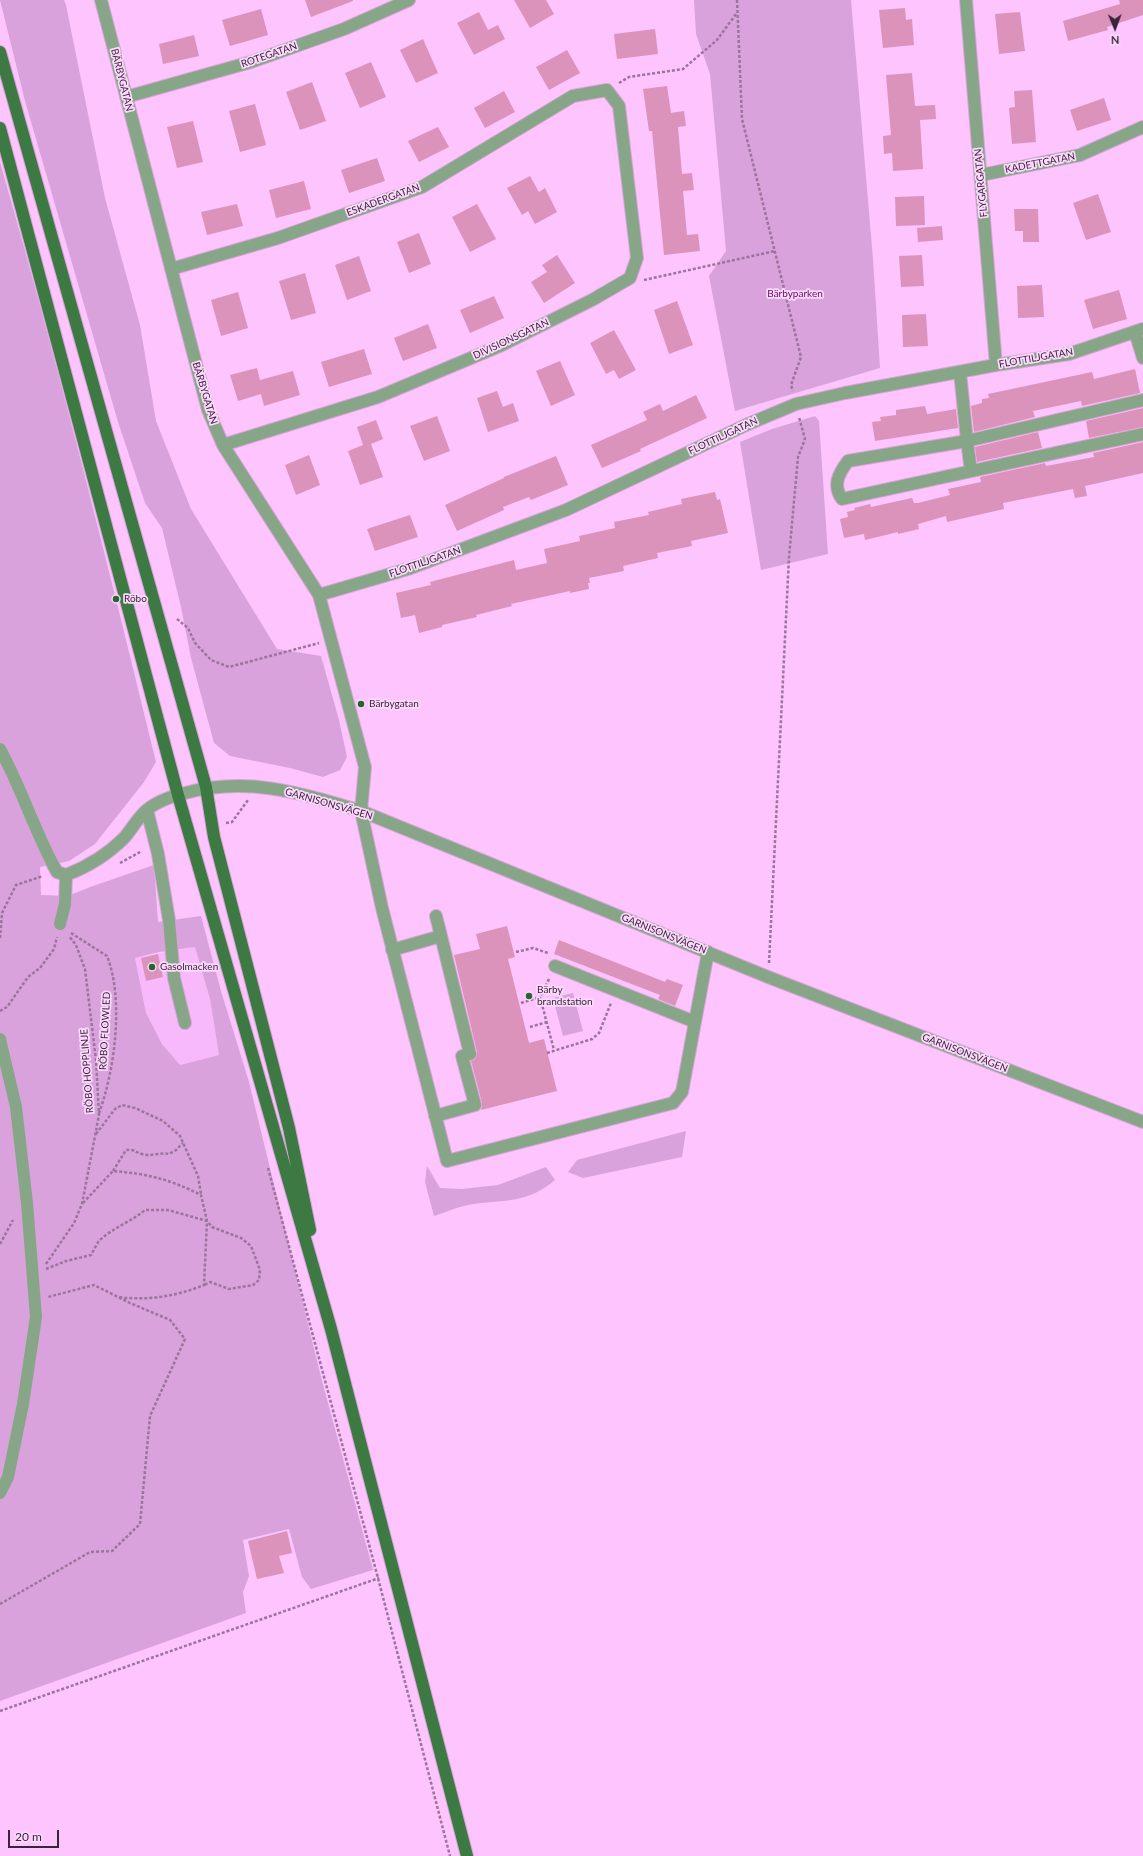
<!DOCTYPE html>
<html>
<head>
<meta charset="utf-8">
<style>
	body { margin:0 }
	#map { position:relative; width:1143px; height:1856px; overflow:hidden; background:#fdc4fe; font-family:Lato,sans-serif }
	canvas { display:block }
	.north { position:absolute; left:1095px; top:8px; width:40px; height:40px; -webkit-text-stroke:3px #fddafd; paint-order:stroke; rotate:179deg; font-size:11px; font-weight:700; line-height:16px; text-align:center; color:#3a243b }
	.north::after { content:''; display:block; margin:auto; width:14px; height:18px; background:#3a243b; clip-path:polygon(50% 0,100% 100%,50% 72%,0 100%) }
	.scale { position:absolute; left:8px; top:1830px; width:51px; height:18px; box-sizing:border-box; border:2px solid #3a243b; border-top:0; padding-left:5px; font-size:12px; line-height:14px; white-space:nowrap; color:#3a243b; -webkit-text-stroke:3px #fddafd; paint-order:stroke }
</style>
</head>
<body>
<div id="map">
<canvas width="1143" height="1856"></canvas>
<div class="north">N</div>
<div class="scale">20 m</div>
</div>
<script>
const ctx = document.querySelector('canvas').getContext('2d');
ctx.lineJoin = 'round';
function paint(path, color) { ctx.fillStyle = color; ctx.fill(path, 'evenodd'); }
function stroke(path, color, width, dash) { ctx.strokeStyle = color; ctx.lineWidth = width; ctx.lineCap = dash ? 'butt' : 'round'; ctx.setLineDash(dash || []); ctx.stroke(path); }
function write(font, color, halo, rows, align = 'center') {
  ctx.font = font + ' Lato,sans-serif'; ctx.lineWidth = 3.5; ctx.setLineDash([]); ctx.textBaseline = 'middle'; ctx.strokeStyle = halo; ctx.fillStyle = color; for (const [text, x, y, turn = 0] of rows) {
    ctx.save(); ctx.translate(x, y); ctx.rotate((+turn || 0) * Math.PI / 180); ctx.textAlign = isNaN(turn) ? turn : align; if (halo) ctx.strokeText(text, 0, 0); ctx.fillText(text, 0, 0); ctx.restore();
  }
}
paint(new Path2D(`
	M195,947L210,999L219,1055L180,1065L162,1044L146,1013L135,958Z`), '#f8b9fa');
paint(new Path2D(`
	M0,0H64L66,5L105,198L140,325L156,421L191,509L277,649L321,656L339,720L347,757L340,770L323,777L290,768L230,756L214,743L191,658L181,607L162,528L145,503L118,422L25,101Z
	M694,0H851L873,259L880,368L735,411L709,276L726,251L710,74L696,34Z
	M0,162C57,360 107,561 156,762L144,782L95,844L69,861L40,867L41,895L68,896L90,887L154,865L158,922L201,916L221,991L249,1082L321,1377L373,1570L311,1589L302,1577L289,1529L243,1540L249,1576L243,1592L246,1613L0,1701ZM195,947L210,999L219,1055L180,1065L162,1044L146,1013L135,958L159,952Z
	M815,416L819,421L828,554L761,570L740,442L772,429Z
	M573,993L583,1031L563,1036L553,998Z
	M686,1131L682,1157L583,1178L568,1172L577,1160Z
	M427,1166L440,1188L462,1189L498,1185L546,1167L555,1180C528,1203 505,1200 473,1204C460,1206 446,1212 434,1216L425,1182Z`), '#daa2dc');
paint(new Path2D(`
	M305,0H353V1L311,17Z
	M514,0H546L554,14L530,28Z
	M1119,0H1143V15L1107,27L1108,30L1068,41L1063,21L1120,4Z
	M905,8L906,20L912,19L914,45L883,48L879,10Z
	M261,9L268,35L230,46L222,20Z
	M479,12L488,30L498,25L505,39L474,55L457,23Z
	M1020,12L1025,51L999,54L995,14Z
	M655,29L658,54L617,59L614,34Z
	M194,35L199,56L163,64L159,44Z
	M423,39L438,73L416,83L400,50Z
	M567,50L580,73L549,90L536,67Z
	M371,62L386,97L360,108L345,73Z
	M912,73L915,106L935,105L936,119L920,120L923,169L893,171L892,153L884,154L883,136L891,135L886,75Z
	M312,82L326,121L300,130L286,92Z
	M667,86L671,113L684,111L686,126L678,127L682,174L692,173L694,190L683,191L687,235L698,234L700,251L664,255L652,131H649L643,89Z
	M1032,90L1036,142L1012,144L1009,108L1015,107L1014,91Z
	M504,91L515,112L485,128L474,108Z
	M1104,98L1111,120L1077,131L1070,110Z
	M255,104L266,145L240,152L229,111Z
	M193,121L203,162L177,168L167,127Z
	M438,127L449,147L419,162L408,141Z
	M377,158L385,181L349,193L341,170Z
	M530,176L539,192L545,188L557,212L535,224L528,211L522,215L507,188Z
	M304,181L311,209L276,218L269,190Z
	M1098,194L1111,232L1086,240L1073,203Z
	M924,196L925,225L896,226L895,197Z
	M237,204L243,226L207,235L201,212Z
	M477,204L496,239L470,252L452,217Z
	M1014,209H1038L1039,242H1023V231H1015Z
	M942,226L943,240L918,242L917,228Z
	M419,233L431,264L409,273L397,242Z
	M557,255L575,283L544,303L531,282L547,272L542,265Z
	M922,255L924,286L901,287L899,256Z
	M359,256L371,291L347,300L335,265Z
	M305,273L316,313L291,320L279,281Z
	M1042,285L1044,317L1018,318L1017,286Z
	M1119,290L1127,319L1093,329L1084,300Z
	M238,292L248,328L221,336L211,300Z
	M494,296L504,318L470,333L460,310Z
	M677,301L693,345L669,354L654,310Z
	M926,314L928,346L903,347L902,315Z
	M428,324L437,348L403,361L394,338Z
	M614,330L636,370L619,379L614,370L606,374L590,343Z
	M364,349L372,374L329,387L321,362Z
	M560,361L575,395L551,406L536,371Z
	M257,368L260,380L293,371L300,395L264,406L261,394L238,401L230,375Z
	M1135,369L1140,393L1082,406L1081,401L1033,411L1035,417L974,432L971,406L982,403V399L989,398L988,394L1092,372L1094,379Z
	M497,391L503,407L513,403L519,421L488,432L477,398Z
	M696,395L707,418L640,449L641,451L602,468L591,445L647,420L643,412L660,404L663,411Z
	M925,406L927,414L956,409L958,428L875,441L872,422L881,421L880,417L896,415V410Z
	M1143,408V427L1089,438L1086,421Z
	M437,416L450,451L424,461L410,426Z
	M376,420L383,439L371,444L383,477L360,485L348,451L363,445L357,427Z
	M1038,432L1042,448L977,462L975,447Z
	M1143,442V473L1085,486L1087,496L1075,498L1073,489L1003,503L1004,509L947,522L946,516L918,524L919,529L898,534V532L865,540L864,534L844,538L840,519L848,517L847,512L855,510L854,508L870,504L871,507L912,498L914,503H918L950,495L948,489L981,482L980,477L1045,463L1046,466L1094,457L1093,453Z
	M309,455L320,485L296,495L285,465Z
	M556,456L568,485L531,500L529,497L503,507L504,510L457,531L445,505L504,478V477Z
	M715,492L717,500L720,499L728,533L691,541L692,546L657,553L658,558L623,566L624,571L589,578L590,583H588L589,589L570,593V591L511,604L512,606L476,615L477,617L442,625V627L419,633L415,615L401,618L396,593L431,585L430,582L514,560L516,570L547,563L544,549L580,541L579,536L615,528L614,522L649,515L648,512L682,504L681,499Z
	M410,515L418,537L375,551L367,529Z
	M507,926L515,957L508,959L529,1043L544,1039L557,1091L481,1110L482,1103L471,1061L475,1059L477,1052L454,955L480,949L476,934Z
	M559,940L665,982L667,979L683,985L675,1006L658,999L660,995L554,954Z
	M158,954L163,977L146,981L141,958Z
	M287,1531L292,1553L279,1556L284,1573L257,1579L248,1541Z`), '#db93bb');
const minor = new Path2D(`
	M101,0L208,410L223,445L319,595L365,767L361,811L382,908L447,1161L673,1103L682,1092L708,952
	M966,0L996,365
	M126,97L251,62L344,29L409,0
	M981,175L1080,155L1143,127
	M171,269L278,238L422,187L573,96L607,90L619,106L637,258L630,278L592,300L502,345L378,397L223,445
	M1135,332L1143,358
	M960,372L967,441L1143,400
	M971,471L967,441L848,461C839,473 832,485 842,499L1143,434
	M319,595L411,568L566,510L746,425L796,404L845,393L996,365L1069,354L1143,329
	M0,749C22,789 35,833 57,872L66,875C87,867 107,855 124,838C132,829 138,817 147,810C157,801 173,796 185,793C248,776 300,793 361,811L768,977L1143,1122
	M147,810L158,854L169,920L174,978L185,1023
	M60,924L65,904L66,875
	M392,950L441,936L436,916
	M555,966L695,1022
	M0,1039L16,1107L27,1203L36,1317L23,1404L8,1477L0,1493
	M435,1116L475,1105L462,1056L470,1054L441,936`);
const major = new Path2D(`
	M0,52L206,787L214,837L289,1128L310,1230
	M0,128L178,795L331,1329L467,1856`);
stroke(minor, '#d6a4d7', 14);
stroke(major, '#d6a4d7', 14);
stroke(new Path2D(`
	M737,0L742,119L801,357L791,385L793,391
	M619,83L629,77L683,69L717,40L736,14
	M644,280L775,251
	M177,619L188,628L195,643L211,660L229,667L319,643
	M226,823L232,822L248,800
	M120,863L142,851
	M71,933L107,956C124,999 115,1070 99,1113
	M0,938L2,913L16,885L43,876
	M516,952L533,948L548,953
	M769,963L789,557L798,457L805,439L799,417
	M549,979L540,997L554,1050
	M521,1003L540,997
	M0,1011L7,1007L28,977L40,968L54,949L57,937
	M530,1027L547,1022
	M547,1053L592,1039L599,1033L611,1003
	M96,1134L115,1109L122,1105L135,1108L163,1121L180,1136L198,1176L201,1194
	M268,1168L378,1578L450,1856
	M113,1171L126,1150C136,1149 134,1152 142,1154C150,1157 160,1152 169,1154L176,1150L183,1143
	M83,1203L113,1171C148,1174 169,1179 201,1195L207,1221L212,1227L241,1238L251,1246L260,1270L259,1280L253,1285L229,1289L210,1282L204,1285
	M0,1244L13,1220
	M46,1264L74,1223L82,1204L99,1115L96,1060L85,969L76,945L69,936
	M46,1269L66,1261L91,1255C94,1250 96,1245 99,1241C112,1228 131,1222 145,1210H168L207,1221L204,1285C177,1296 148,1301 119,1297
	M0,1604L90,1552L112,1551L140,1524L150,1416L185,1339L170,1320L130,1303L94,1285L48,1297
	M0,1711L379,1578`), '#9b749c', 2.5, [3, 2]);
stroke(minor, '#87a688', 12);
stroke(major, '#3d7942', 12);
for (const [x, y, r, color] of [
	[116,599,4,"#26652e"],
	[361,704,4,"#26652e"],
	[152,967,4,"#26652e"],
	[529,996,4,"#26652e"]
]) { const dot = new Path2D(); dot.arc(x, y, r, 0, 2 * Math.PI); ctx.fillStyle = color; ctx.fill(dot); stroke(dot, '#fddafd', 1.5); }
write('10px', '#3a243b', '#fddafd', [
	["ROTEGATAN",269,55,-19],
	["BÄRBYGATAN",122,80,76],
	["KADETTGATAN",1040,163,-11],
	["FLYGARGATAN",981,183,-95],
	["ESKADERGATAN",383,200,-20],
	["DIVISIONSGATAN",511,339,-25],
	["FLOTTILJGATAN",1036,358,-10],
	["BÄRBYGATAN",205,393,73],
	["FLOTTILJGATAN",723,436,-25],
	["FLOTTILJGATAN",425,562,-19],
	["GARNISONSVÄGEN",329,804,16],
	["GARNISONSVÄGEN",664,934,22],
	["RÖBO FLOWLED",105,1031,-87],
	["GARNISONSVÄGEN",965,1053,21],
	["RÖBO HOPPLINJE",87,1071,-94]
]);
write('10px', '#600964', '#fddafd', [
	["Bärbyparken",795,294]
]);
write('10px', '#3a243b', '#fddafd', [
	["Röbo",124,599],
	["Bärbygatan",369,704],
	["Gasolmacken",160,967],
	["Bärby",537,990],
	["brandstation",537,1002]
], 'left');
</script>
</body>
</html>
